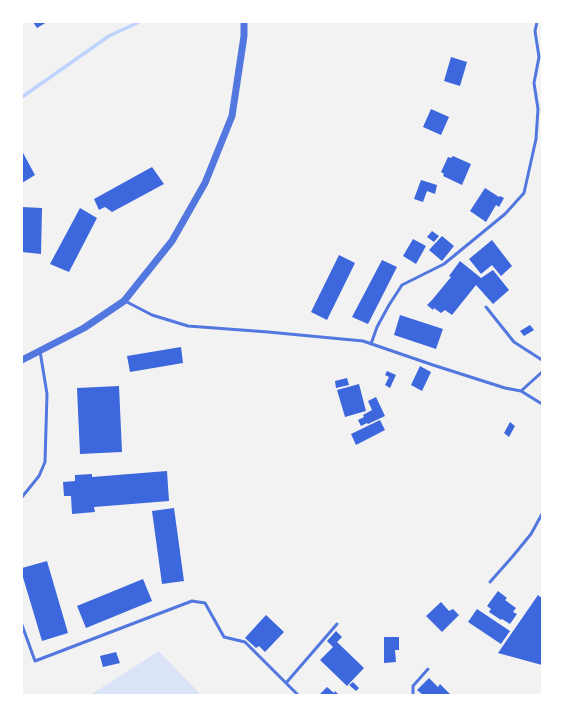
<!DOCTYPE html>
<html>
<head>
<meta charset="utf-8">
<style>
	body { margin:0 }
	#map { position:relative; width:564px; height:717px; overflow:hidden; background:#f2f2f2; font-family:Barlow,sans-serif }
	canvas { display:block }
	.frame { position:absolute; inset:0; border:23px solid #fff; pointer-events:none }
</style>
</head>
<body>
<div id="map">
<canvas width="564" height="717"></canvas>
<div class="frame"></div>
</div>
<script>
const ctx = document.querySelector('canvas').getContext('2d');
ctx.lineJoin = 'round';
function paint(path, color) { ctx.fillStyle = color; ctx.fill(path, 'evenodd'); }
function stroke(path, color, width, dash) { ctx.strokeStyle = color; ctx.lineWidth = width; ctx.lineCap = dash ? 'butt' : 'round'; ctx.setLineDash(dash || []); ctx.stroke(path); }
paint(new Path2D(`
	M159,651L201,695H90Z`), '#dbe4f7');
stroke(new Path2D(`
	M22,97L109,36L139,22`), '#bfd3fe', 3.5);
paint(new Path2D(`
	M33,22H47L37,28Z
	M451,57L467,62L460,86L444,81Z
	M431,109L449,117L441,135L423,127Z
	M22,151L35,175L22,183Z
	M453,156L471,164L462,185L443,176L444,174L441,172L448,157L451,158Z
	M152,167L164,184L112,212L105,207L99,210L94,199Z
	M421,180L437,185L435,194L427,191L423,202L414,199Z
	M485,188L499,197L500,196L504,198L499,207L496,205L486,222L470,211Z
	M22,207L42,208L41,254L22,252Z
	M80,208L97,218L69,272L50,264Z
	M432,231L439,236L434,242L427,237Z
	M442,236L454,246L442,261L429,250Z
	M413,239L426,246L416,264L403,256Z
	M492,240L512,266L501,276L492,265L481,274L469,259Z
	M339,255L355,263L327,320L311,312Z
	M382,260L397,267L368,324L352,317Z
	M460,261L481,278L493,270L509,290L493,304L476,285L452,315L445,310L441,313L434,308L433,310L427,305L432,300L451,277L449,276Z
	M400,315L443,329L436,349L394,335Z
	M530,325L534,330L524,336L520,331Z
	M181,347L183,363L130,372L127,356Z
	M420,366L431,372L422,391L411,385Z
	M387,371L396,375L390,388L385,385L389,377L385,375Z
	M347,378L349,385L336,388L335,381Z
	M359,384L366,411L345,417L337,390Z
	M119,386L122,452L80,454L77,388Z
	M376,397L385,416L368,424L367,423L361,426L358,420L364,417L363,415L372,410L368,401Z
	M380,420L385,430L356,445L351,434Z
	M510,422L515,426L509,437L504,433Z
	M167,471L169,501L94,507L95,512L72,514L71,496H64L63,482L75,481V475L92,474V477Z
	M174,508L184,581L162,584L152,511Z
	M47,561L68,633L42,641L22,574V568Z
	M143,579L152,601L86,628L77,606Z
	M498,591L507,598L505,600L516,608L513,612L517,614L510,624L502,619L501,620L489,612L491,609L487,606Z
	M538,595L542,598V665L498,653Z
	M441,602L449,611L453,609L459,615L442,632L426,616Z
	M477,609L510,631L501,644L468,622Z
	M266,615L284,632L265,652L259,646L256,648L245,638Z
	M336,631L342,637L337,642L364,668L347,686L320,660L333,647L327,641Z
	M384,637H399V650H395L396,662L384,663Z
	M116,652L120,663L103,667L100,656Z
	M429,678L438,687L440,684L451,695H423L417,690Z
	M353,682L359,688L356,691L349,685Z
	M327,687L334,693L335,691L339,695H319Z`), '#3d67dc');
stroke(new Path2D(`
	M125,301L152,315L188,326L268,332L363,341L433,365L505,388L521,391L542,404
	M486,307L514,342L542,360
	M371,344L377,327L389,305L402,285L444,264L505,214L524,193L536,139L538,109L534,83L539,57L535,31L537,22
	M521,391L542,372
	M22,497L39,476L45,462L47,394L40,351
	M490,582L513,556L531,534L542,514
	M22,625L35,661L192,601L205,603L224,637L245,642L298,695
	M286,683L337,624
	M413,695V686L428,669`), '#5277de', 3);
stroke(new Path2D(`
	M22,360L84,328L124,301L172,241L205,183L232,116L244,36V22`), '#5277de', 7);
</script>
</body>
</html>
